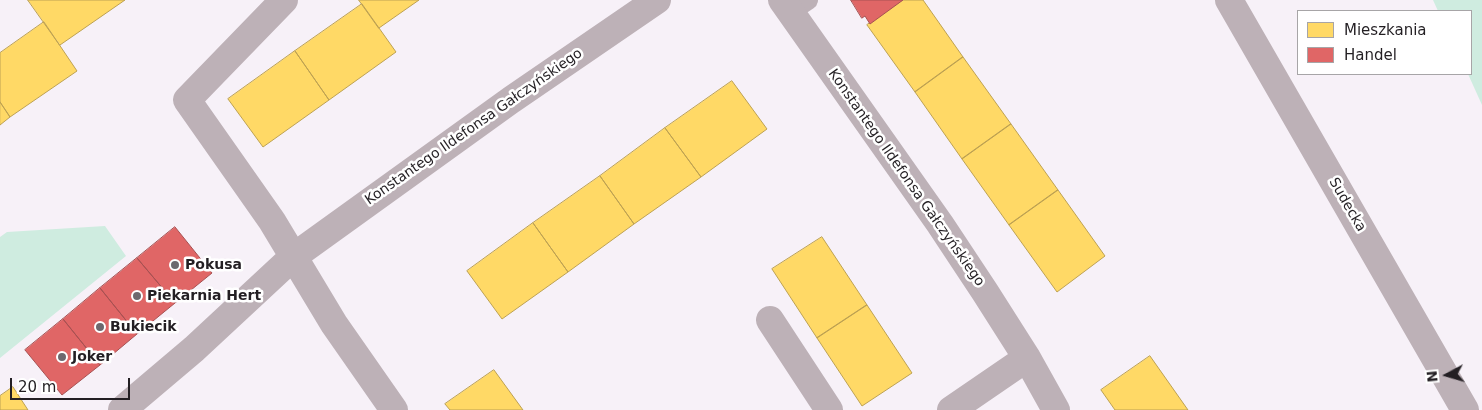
<!DOCTYPE html>
<html>
<head>
<meta charset="utf-8">
<style>
	body { margin:0 }
	#map { position:relative; width:1482px; height:410px; overflow:hidden; background:#f7f1f8; font-family:"DejaVu Sans",sans-serif }
	canvas { display:block }
	.legend { position:absolute; left:1297px; top:10px; width:175px; height:65px; box-sizing:border-box; background:#fff; border:1px solid #a7a5a7; margin:0; padding:6px 9px; list-style:none; font-size:15px; color:#231f23 }
	.legend li { display:flex; align-items:center; gap:10px; height:25px }
	.legend b { width:25px; border:1px solid #a7a5a7 }
	.north { position:absolute; left:1422px; top:350px; width:50px; height:50px; -webkit-text-stroke:4px #fff; paint-order:stroke; rotate:264deg; font-size:14px; font-weight:700; line-height:20px; text-align:center; color:#231f23 }
	.north::after { content:''; display:block; margin:auto; width:18px; height:22px; background:#231f23; clip-path:polygon(50% 0,100% 100%,50% 72%,0 100%) }
	.scale { position:absolute; left:10px; top:378px; width:120px; height:22px; box-sizing:border-box; border:2px solid #231f23; border-top:0; padding-left:6px; font-size:15px; line-height:18px; white-space:nowrap; color:#231f23; -webkit-text-stroke:4px #fff; paint-order:stroke }
</style>
</head>
<body>
<div id="map">
<canvas width="1482" height="410"></canvas>
<ul class="legend">
<li><b style="height:14px;background:#ffd966"></b>Mieszkania</li>
<li><b style="height:14px;background:#e06666"></b>Handel</li>
</ul>
<div class="north">N</div>
<div class="scale">20 m</div>
</div>
<script>
const ctx = document.querySelector('canvas').getContext('2d');
ctx.lineJoin = 'round';
function paint(path, color) { ctx.fillStyle = color; ctx.fill(path, 'evenodd'); }
function stroke(path, color, width, dash) { ctx.strokeStyle = color; ctx.lineWidth = width; ctx.lineCap = dash ? 'butt' : 'round'; ctx.setLineDash(dash || []); ctx.stroke(path); }
function write(font, color, halo, rows, align = 'center') {
  ctx.font = font + ' "DejaVu Sans",sans-serif'; ctx.lineWidth = 5; ctx.setLineDash([]); ctx.textBaseline = 'middle'; ctx.strokeStyle = halo; ctx.fillStyle = color; for (const [text, x, y, turn = 0] of rows) {
    ctx.save(); ctx.translate(x, y); ctx.rotate((+turn || 0) * Math.PI / 180); ctx.textAlign = isNaN(turn) ? turn : align; if (halo) ctx.strokeText(text, 0, 0); ctx.fillText(text, 0, 0); ctx.restore();
  }
}
paint(new Path2D(`
	M1433,0H1482V105L1468,74H1471V11H1438Z
	M105,226L126,256L0,358V237L7,232Z`), '#cfece0');
const homes = new Path2D(`
	M28,0H125L60,45Z
	M359,0H419L379,28Z
	M903,0H923L963,57L915,92L867,25Z
	M362,4L396,52L329,100L295,51Z
	M44,22L77,71L10,117L0,102V53Z
	M295,51L329,100L263,147L228,99Z
	M963,57L1011,124L962,159L915,92Z
	M732,81L767,129L701,177L665,128Z
	M0,102L10,117L0,125Z
	M1011,124L1058,190L1009,225L962,159Z
	M665,128L701,177L634,224L600,176Z
	M600,176L634,224L568,272L533,223Z
	M1058,190L1105,256L1057,292L1009,225Z
	M533,223L568,272L502,319L467,271Z
	M822,237L867,305L817,338L772,269Z
	M867,305L912,373L862,406L817,338Z
	M1150,356L1188,410H1115L1101,390Z
	M494,370L523,410H450L445,404Z
	M13,387L28,410H0V396Z`);
paint(homes, '#ffd966');
stroke(homes, '#bda152', 1);
const shops = new Path2D(`
	M851,0H903L870,24L865,16L862,18Z
	M175,227L212,273L175,303L137,258Z
	M137,258L175,303L137,334L100,288Z
	M100,288L137,334L100,365L63,319Z
	M63,319L100,365L62,395L25,350Z`);
paint(shops, '#e06666');
stroke(shops, '#a75152', 1);
stroke(new Path2D(`
	M787,8L802,4L808,0`), '#bdb1b7', 20);
stroke(new Path2D(`
	M284,0L187,100L272,221L334,324L394,410
	M782,0L940,224L985,292L1027,358L1056,410
	M770,320L829,410
	M122,410L194,349L293,257L511,100L657,0
	M951,410L1027,358`), '#bdb1b7', 28);
stroke(new Path2D(`
	M1229,0L1465,410`), '#bdb1b7', 28);
for (const [x, y, r, color] of [
	[175,265,5,"#6d686e"],
	[137,296,5,"#6d686e"],
	[100,327,5,"#6d686e"],
	[62,357,5,"#6d686e"]
]) { const dot = new Path2D(); dot.arc(x, y, r, 0, 2 * Math.PI); ctx.fillStyle = color; ctx.fill(dot); stroke(dot, '#fff', 2); }
write('14px', '#231f23', '#fff', [
	["Konstantego Ildefonsa Gałczyńskiego",474,127,-35],
	["Konstantego Ildefonsa Gałczyńskiego",906,178,55],
	["Sudecka",1347,205,60]
]);
write('bold 14px', '#231f23', '#fff', [
	["Pokusa",185,265],
	["Piekarnia Hert",147,296],
	["Bukiecik",110,327],
	["Joker",72,357]
], 'left');
</script>
</body>
</html>
